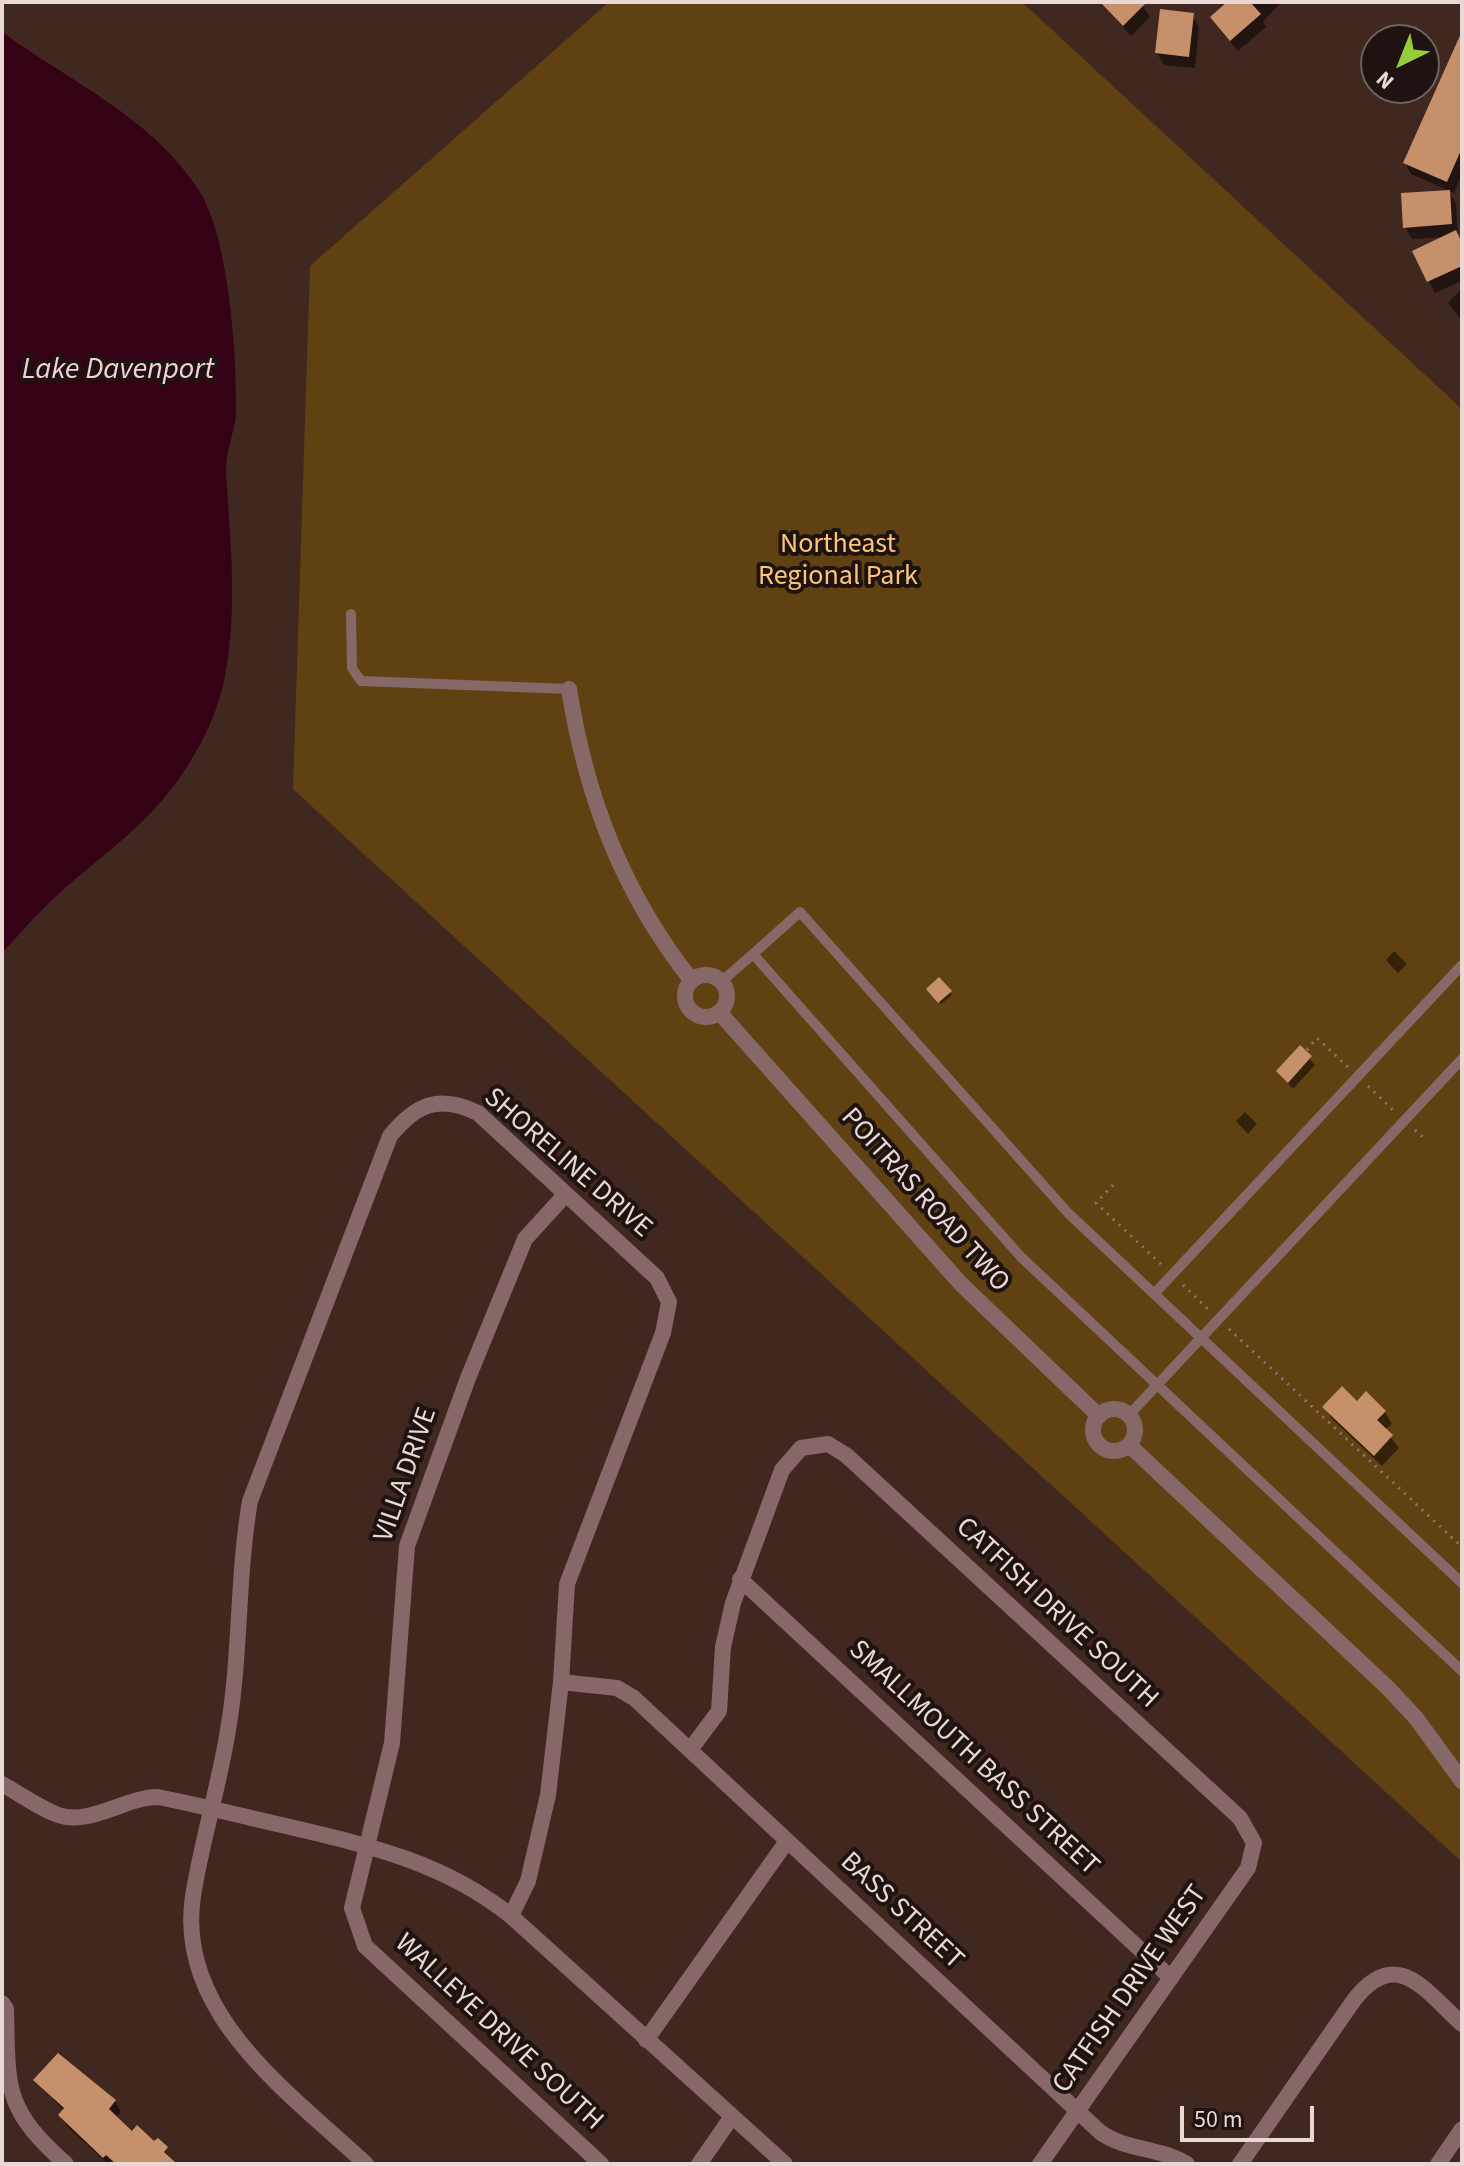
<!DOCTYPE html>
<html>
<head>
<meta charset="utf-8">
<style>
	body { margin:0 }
	#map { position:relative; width:1464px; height:2166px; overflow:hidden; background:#40271f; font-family:"Source Sans 3",sans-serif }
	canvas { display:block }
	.frame { position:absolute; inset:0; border:4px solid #e9d8d3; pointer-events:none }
	.north { position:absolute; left:1360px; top:24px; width:80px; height:80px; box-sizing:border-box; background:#1e1310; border:2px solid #6f625e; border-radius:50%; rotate:223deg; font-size:22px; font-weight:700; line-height:32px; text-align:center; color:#e9d8d3 }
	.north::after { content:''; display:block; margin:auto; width:28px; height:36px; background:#94cc3c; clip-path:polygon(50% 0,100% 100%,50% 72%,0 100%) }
	.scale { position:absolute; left:1180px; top:2106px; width:134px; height:36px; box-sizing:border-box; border:4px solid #e9d8d3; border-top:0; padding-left:10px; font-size:24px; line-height:28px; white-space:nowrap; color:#e9d8d3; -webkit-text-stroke:6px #1e1310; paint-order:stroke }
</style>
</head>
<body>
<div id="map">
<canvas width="1464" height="2166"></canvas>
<div class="frame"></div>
<div class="north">N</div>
<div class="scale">50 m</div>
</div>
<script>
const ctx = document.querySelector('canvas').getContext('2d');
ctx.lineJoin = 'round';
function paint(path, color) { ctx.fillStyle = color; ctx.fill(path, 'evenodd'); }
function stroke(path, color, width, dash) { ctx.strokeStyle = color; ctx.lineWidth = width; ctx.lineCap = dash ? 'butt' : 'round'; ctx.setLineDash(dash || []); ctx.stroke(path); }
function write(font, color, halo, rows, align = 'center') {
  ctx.font = font + ' "Source Sans 3",sans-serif'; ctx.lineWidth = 8; ctx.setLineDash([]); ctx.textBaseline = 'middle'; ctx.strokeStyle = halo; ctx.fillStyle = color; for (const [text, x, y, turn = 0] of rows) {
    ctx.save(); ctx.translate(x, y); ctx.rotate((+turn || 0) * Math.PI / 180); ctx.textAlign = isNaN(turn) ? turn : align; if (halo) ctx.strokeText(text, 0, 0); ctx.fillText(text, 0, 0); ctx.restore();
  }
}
paint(new Path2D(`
	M609,2H1022L1462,409V1862L293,789L310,266Z`), '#604112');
paint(new Path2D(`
	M2,32C70,82 150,116 198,189C229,235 237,356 236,413C235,432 225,451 226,472C230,540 238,608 225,676C218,713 200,749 178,780C149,822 103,855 65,888C42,908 22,931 2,953Z`), '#340115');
paint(new Path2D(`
	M458,2H497L459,3Z
	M1100,2H1140L1150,17L1131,36Z
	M1227,2H1281L1263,22L1266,27L1238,51L1212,17Z
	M1192,15L1199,27L1195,68L1164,65L1157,53Z
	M1462,37V174L1454,193L1411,174L1405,163Z
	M1449,192L1456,204L1458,238L1462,245V281L1435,293L1414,252L1446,237L1412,239L1405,227Z
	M1462,288V321L1448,303Z
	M1394,951L1407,964L1398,973L1386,960Z
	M930,992H950L952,995L941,1004Z
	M1300,1048L1315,1065L1293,1089L1278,1072Z
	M1245,1112L1257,1124L1248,1134L1236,1121Z
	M1357,1404L1385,1412L1392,1424L1385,1430L1399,1448L1382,1466L1332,1419L1325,1407Z
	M58,2056L115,2101L121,2112L115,2118L132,2133L154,2144L158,2141L174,2164H108L67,2126L61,2115L64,2111L36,2080Z`), '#0007');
paint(new Path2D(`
	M1100,2H1147L1123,26Z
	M1227,2H1250L1261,14L1230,41L1210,17Z
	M1160,9L1194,13L1189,57L1155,53Z
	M1462,31V148L1447,182L1403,163Z
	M1450,190L1452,224L1403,228L1401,193Z
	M1456,230L1462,243V266L1427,282L1412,251Z
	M939,977L952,991L938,1003L926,989Z
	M1300,1045L1312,1056L1288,1083L1276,1071Z
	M1342,1386L1357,1401L1366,1391L1386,1411L1377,1420L1393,1435L1374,1456L1322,1407Z
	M58,2053L116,2100L109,2109L132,2131L137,2125L154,2141L158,2138L168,2147L164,2152L177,2164H116L106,2155L103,2158L58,2115L64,2108L33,2080Z`), '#c5906a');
stroke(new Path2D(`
	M1307,1050L1317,1038L1348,1067
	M1368,1086L1394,1111
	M1415,1130L1424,1138
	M1113,1185L1096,1203L1163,1266
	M1183,1285L1209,1310
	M1229,1329L1462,1547`), '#8b756f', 3, [2, 6]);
stroke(new Path2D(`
	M351,614L352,668L361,681L569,689
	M753,954L800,912L1068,1213L1462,1583
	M721,982L753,954L1021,1257L1462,1671
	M1154,1294L1462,965
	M1129,1415L1462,1059`), '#856867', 10);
stroke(new Path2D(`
	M569,689C586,797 623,894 692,981
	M685 996a21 21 0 1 1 42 0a21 21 0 1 1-42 0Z
	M719,1012L961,1284L1099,1416
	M565,1195L525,1239L468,1378L407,1546L392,1743L352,1908L365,1946L601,2164
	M1093 1430a21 21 0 1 1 42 0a21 21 0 1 1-42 0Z
	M1129,1445L1388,1688L1416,1718L1462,1781
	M740,1579L1171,1978
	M561,1682L617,1688L634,1698L1100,2132C1126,2151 1160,2147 1187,2164
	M690,1750L719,1711L723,1647L733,1603L782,1470L801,1448L828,1444L846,1455L1240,1818L1254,1843L1248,1868L1040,2164
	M2,1784C20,1794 39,1808 58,1815C90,1826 126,1797 158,1797C203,1806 246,1817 290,1827C371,1846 445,1863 511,1916L785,2164
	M2,2003L6,2009C8,2088 3,2108 66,2164
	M646,2040L787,1841
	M366,2164C291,2094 175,2014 193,1896C202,1840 219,1786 228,1730C241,1654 237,1577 250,1501L390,1136C416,1104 439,1094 478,1113L657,1278L669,1302L663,1333L567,1584L561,1682L548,1795L528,1881L511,1916
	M699,2164L731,2118
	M1240,2164L1354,2000C1397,1945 1425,1991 1462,2024
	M1438,2164L1462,2129`), '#856867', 16);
write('28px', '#fcc578', '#1e1310', [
	["Northeast",838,546],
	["Regional Park",838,578]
]);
write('28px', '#e9d8d3', '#1e1310', [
	["SHORELINE DRIVE",567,1164,41],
	["POITRAS ROAD TWO",924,1201,48],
	["VILLA DRIVE",407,1475,-71],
	["CATFISH DRIVE SOUTH",1056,1614,43],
	["SMALLMOUTH BASS STREET",973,1759,43],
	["BASS STREET",901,1912,43],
	["CATFISH DRIVE WEST",1131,1990,-55],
	["WALLEYE DRIVE SOUTH",498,2033,43]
]);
write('italic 30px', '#f6cfd9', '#1e1310', [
	["Lake Davenport",118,371]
]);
</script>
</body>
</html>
